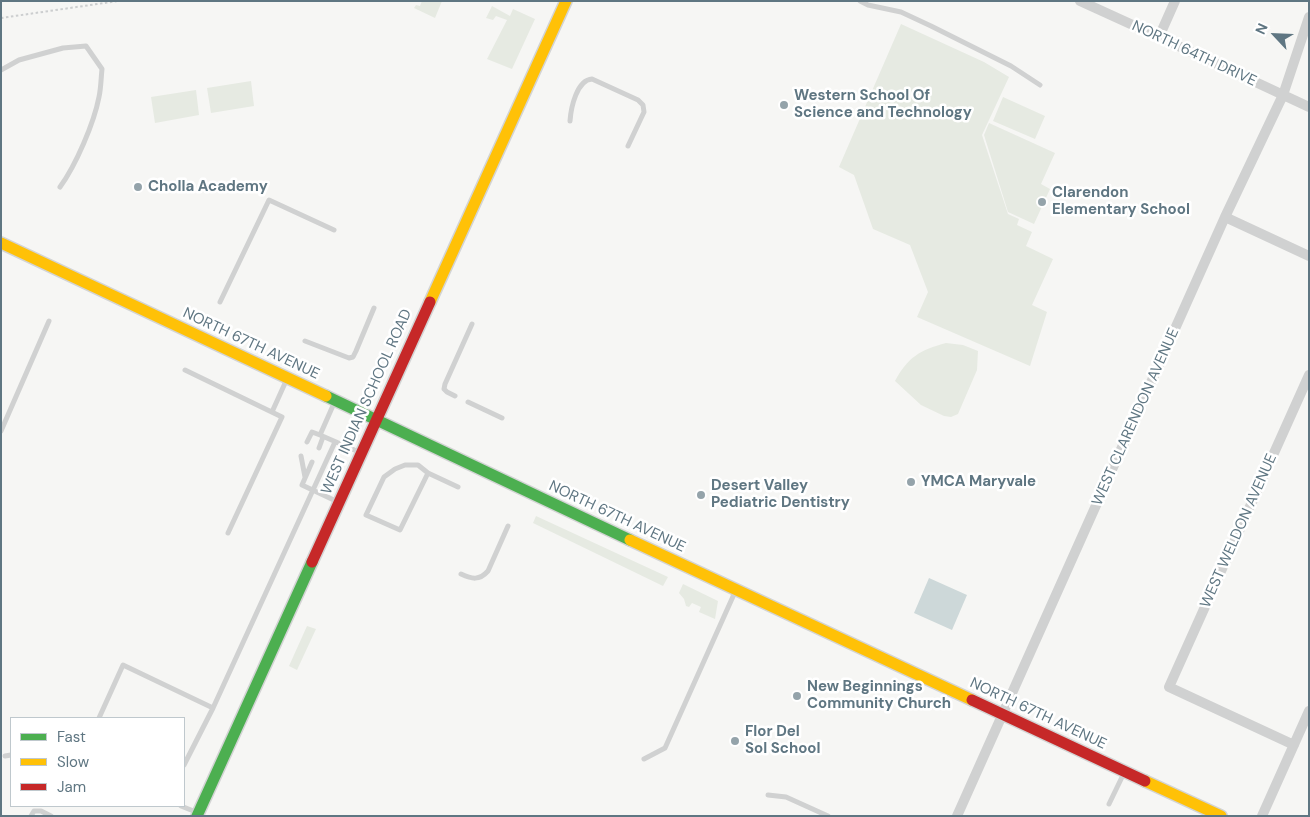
<!DOCTYPE html>
<html>
<head>
<meta charset="utf-8">
<style>
	body { margin:0 }
	#map { position:relative; width:1310px; height:817px; overflow:hidden; background:#f6f6f4; font-family:"DM Sans",sans-serif }
	canvas { display:block }
	.frame { position:absolute; inset:0; border:2px solid #5f7682; pointer-events:none }
	.legend { position:absolute; left:10px; top:717px; width:175px; height:90px; box-sizing:border-box; background:#fff; border:1px solid #bfc8cd; margin:0; padding:6px 9px; list-style:none; font-size:15px; color:#5f7682 }
	.legend li { display:flex; align-items:center; gap:10px; height:25px }
	.legend b { width:25px; border:1px solid #bfc8cd }
	.north { position:absolute; left:1250px; top:10px; width:50px; height:50px; -webkit-text-stroke:4px #fff; paint-order:stroke; rotate:295deg; font-size:14px; font-weight:700; line-height:20px; text-align:center; color:#5f7682 }
	.north::after { content:''; display:block; margin:auto; width:18px; height:22px; background:#5f7682; clip-path:polygon(50% 0,100% 100%,50% 72%,0 100%) }
</style>
</head>
<body>
<div id="map">
<canvas width="1310" height="817"></canvas>
<div class="frame"></div>
<ul class="legend">
<li><b style="height:6px;background:#4caf50"></b>Fast</li>
<li><b style="height:6px;background:#ffc107"></b>Slow</li>
<li><b style="height:6px;background:#c62828"></b>Jam</li>
</ul>
<div class="north">N</div>
</div>
<script>
const ctx = document.querySelector('canvas').getContext('2d');
ctx.lineJoin = 'round';
function paint(path, color) { ctx.fillStyle = color; ctx.fill(path, 'evenodd'); }
function stroke(path, color, width, dash) { ctx.strokeStyle = color; ctx.lineWidth = width; ctx.lineCap = dash ? 'butt' : 'round'; ctx.setLineDash(dash || []); ctx.stroke(path); }
function write(font, color, halo, rows, align = 'center') {
  ctx.font = font + ' "DM Sans",sans-serif'; ctx.lineWidth = 5; ctx.setLineDash([]); ctx.textBaseline = 'middle'; ctx.strokeStyle = halo; ctx.fillStyle = color; for (const [text, x, y, turn = 0] of rows) {
    ctx.save(); ctx.translate(x, y); ctx.rotate((+turn || 0) * Math.PI / 180); ctx.textAlign = isNaN(turn) ? turn : align; if (halo) ctx.strokeText(text, 0, 0); ctx.fillText(text, 0, 0); ctx.restore();
  }
}
paint(new Path2D(`
	M422,1H442L435,18L414,8L416,5L420,6Z
	M492,6L510,16L513,9L535,19L512,69L487,59L507,20L496,16L493,20L486,18Z
	M901,24L984,62L1009,77L982,135L1008,214L1019,219L1017,225L1032,232L1026,246L1053,259L1032,305L1047,312L1030,366L917,317L928,292L910,245L873,229L854,175L839,167Z
	M251,81L254,106L211,113L207,88Z
	M196,90L199,115L155,123L151,97Z
	M1003,97L1045,116L1035,139L993,121Z
	M989,123L1055,153L1041,184L1050,189L1034,224L1008,212L984,135Z
	M946,343L963,345L978,351L977,370L958,414L951,417L944,416L921,405L895,381C908,357 920,350 946,343Z
	M536,516L668,577L663,586L533,523Z
	M683,584L718,601L715,619L699,612L701,607L692,603L689,607L686,606L684,599L679,593Z
	M307,626L316,629L297,670L289,666Z`), '#e6eae2');
paint(new Path2D(`
	M929,578L967,595L952,630L914,613Z`), '#cdd8d9');
const fast = new Path2D(`
	M326,396L630,540
	M197,816L312,562`);
const slow = new Path2D(`
	M1,243L326,396
	M430,302L566,1
	M630,540L972,700
	M1145,781L1221,816`);
const jam = new Path2D(`
	M312,562L430,302
	M972,700L1145,781`);
stroke(fast, '#d3d4d4', 14);
stroke(slow, '#d3d4d4', 14);
stroke(jam, '#d3d4d4', 14);
stroke(new Path2D(`
	M1,18L118,1`), '#cccecf', 2, [2.5, 2.5]);
stroke(new Path2D(`
	M860,1L868,5L901,12L931,26L1011,66L1040,85
	M1,70L19,60L63,48L86,46L102,69C101,78 101,88 99,97C94,123 76,165 60,187
	M570,121C571,107 577,80 592,79L638,100L643,105L644,112L628,146
	M220,302L269,200L334,230
	M305,341L349,358L353,357L356,351L374,308
	M185,370L282,417L228,533
	M455,396L447,392L444,389L445,384L472,324
	M335,401L320,435L359,452
	M468,402L502,418
	M272,412L286,381
	M1,431L49,321
	M307,442L312,432L320,435
	M319,448L323,437
	M301,456L305,477
	M312,462L302,485L338,502
	M428,473L400,530L366,515L384,477L395,469L405,465H418L428,473L458,487
	M461,574C472,579 479,581 488,571L508,526
	M213,708L335,442
	M99,718L123,665L213,708L184,765
	M5,756L11,755
	M644,759L665,748L735,592
	M768,795L786,797L828,816
	M1109,804L1124,773
	M181,806L196,812
	M31,816L34,811H41L51,816`), '#d0d1d1', 5);
stroke(new Path2D(`
	M1080,1L1159,37L1309,107
	M1159,37L1175,1
	M1225,217L1309,256
	M1294,745L1169,687L1309,375
	M957,816L1225,217L1283,95L1309,17
	M1262,816L1309,711`), '#d0d1d1', 10);
stroke(fast, '#4caf50', 11);
stroke(slow, '#ffc107', 11);
stroke(jam, '#c62828', 11);
for (const [x, y, r, color] of [
	[784,105,5,"#94a3aa"],
	[138,187,5,"#94a3aa"],
	[1042,202,5,"#94a3aa"],
	[911,482,5,"#94a3aa"],
	[701,495,5,"#94a3aa"],
	[797,696,5,"#94a3aa"],
	[735,741,5,"#94a3aa"]
]) { const dot = new Path2D(); dot.arc(x, y, r, 0, 2 * Math.PI); ctx.fillStyle = color; ctx.fill(dot); stroke(dot, '#fff', 2); }
write('15px', '#5f7682', '#fff', [
	["NORTH 64TH DRIVE",1194,54,25],
	["NORTH 67TH AVENUE",251,344,25],
	["WEST INDIAN SCHOOL ROAD",367,402,-66],
	["WEST CLARENDON AVENUE",1136,417,-66],
	["NORTH 67TH AVENUE",617,517,25],
	["WEST WELDON AVENUE",1239,531,-66],
	["NORTH 67TH AVENUE",1038,714,25]
]);
write('bold 15px', '#5f7682', '#fff', [
	["Western School Of",794,96],
	["Science and Technology",794,113],
	["Cholla Academy",148,187],
	["Clarendon",1052,193],
	["Elementary School",1052,210],
	["YMCA Maryvale",921,482],
	["Desert Valley",711,486],
	["Pediatric Dentistry",711,503],
	["New Beginnings",807,687],
	["Community Church",807,704],
	["Flor Del",745,732],
	["Sol School",745,749]
], 'left');
</script>
</body>
</html>
